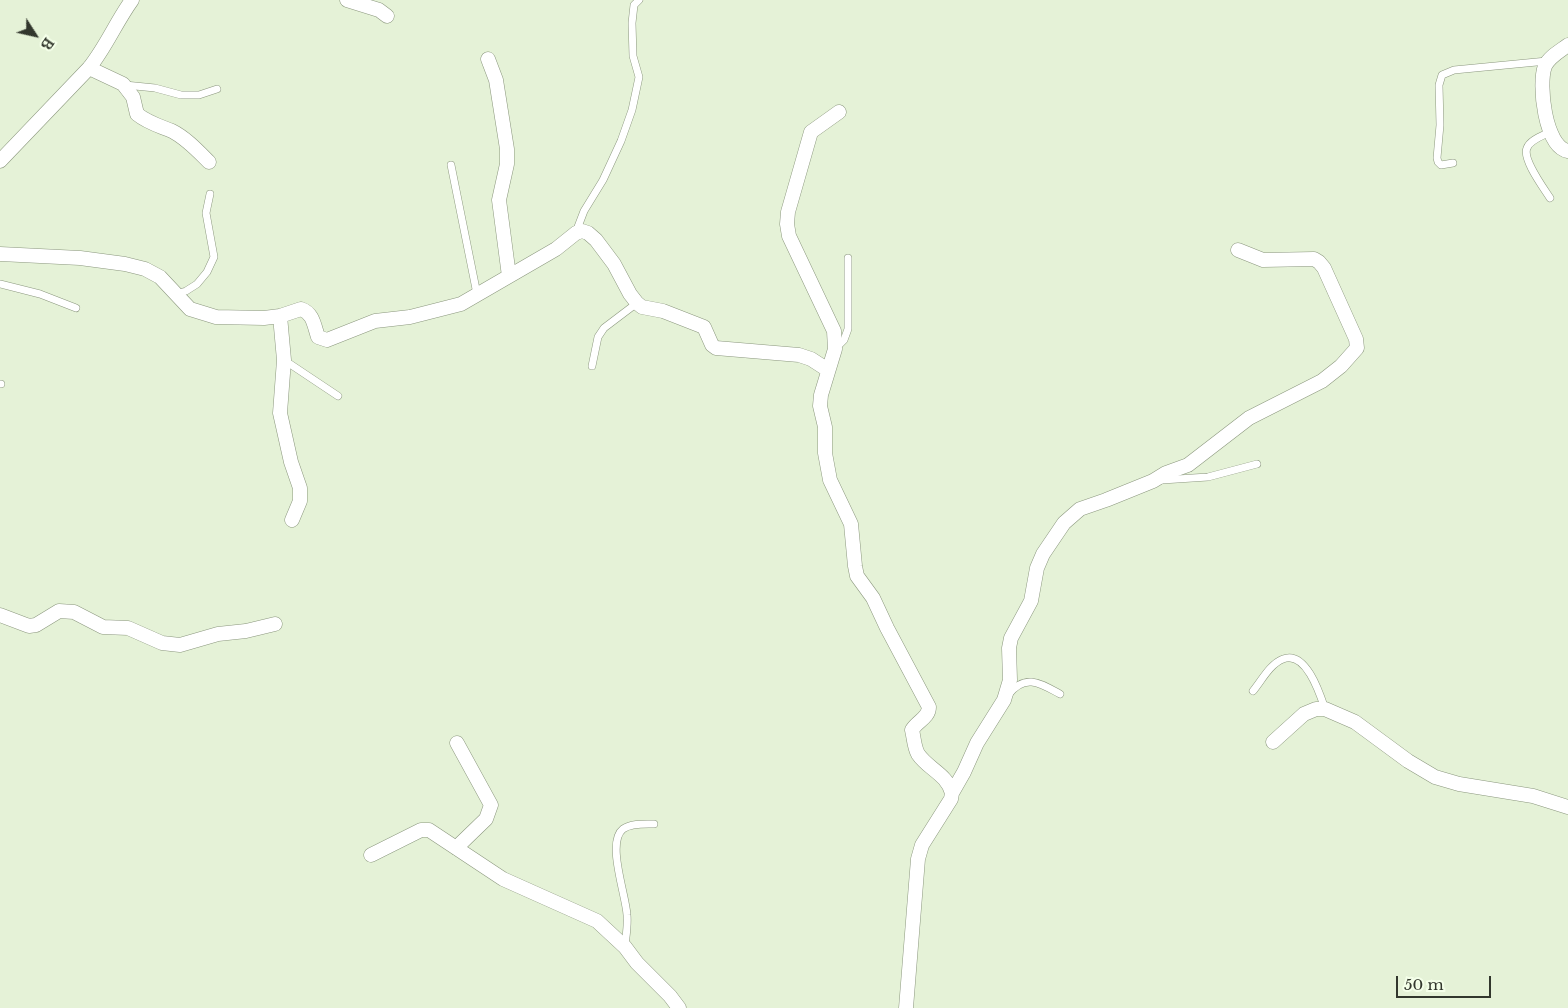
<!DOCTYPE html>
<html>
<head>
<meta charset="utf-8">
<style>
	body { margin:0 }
	#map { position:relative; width:1568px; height:1008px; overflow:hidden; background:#e5f2d7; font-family:"Libre Baskerville",serif }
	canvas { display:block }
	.north { position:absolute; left:10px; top:10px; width:50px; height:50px; -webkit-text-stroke:4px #f4ffe9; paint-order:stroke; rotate:125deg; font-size:14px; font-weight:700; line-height:20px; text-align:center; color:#32372d }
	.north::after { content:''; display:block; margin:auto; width:18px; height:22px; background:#32372d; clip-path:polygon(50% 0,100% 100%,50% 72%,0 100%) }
	.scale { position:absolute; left:1396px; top:976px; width:95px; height:22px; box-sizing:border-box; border:2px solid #32372d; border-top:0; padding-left:6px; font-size:15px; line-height:18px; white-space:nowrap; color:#32372d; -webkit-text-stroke:4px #f4ffe9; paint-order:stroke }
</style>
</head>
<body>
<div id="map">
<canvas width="1568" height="1008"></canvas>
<div class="north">B</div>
<div class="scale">50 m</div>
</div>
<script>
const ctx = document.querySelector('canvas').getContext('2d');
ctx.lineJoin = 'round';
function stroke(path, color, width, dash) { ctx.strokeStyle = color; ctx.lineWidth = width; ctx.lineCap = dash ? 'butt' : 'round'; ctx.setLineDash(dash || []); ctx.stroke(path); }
const service = new Path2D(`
	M125,85L155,88L181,95H199L217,89
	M1550,132C1542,136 1530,140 1527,148C1522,159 1543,187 1550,198
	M1453,163L1441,165L1438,162L1437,158L1440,125L1439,85L1442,75L1454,70L1547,61
	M451,165L477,294
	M576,232L584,211L603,180L621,141L632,110L639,77L633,56L632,23L634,5L639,0
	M0,284L40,294L76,308
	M176,294L186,291L197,284L207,272L214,257L206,213L210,194
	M835,349L844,340L848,329V258
	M284,360L338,396
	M592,366L598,337L604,328L637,303
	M0,384H1
	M1162,480L1208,477L1257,464
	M1253,691C1262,680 1270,664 1283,659C1306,650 1320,694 1325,709
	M1008,695C1025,673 1040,683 1060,694
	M625,946C626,936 628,925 627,915C626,895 606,842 623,829C631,823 645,824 654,824`);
const minor = new Path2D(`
	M347,0L379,10L387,16
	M1568,45C1560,51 1549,57 1545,66C1538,84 1545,147 1568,151
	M488,59L496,80L507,149V164L499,200L509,276
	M89,68L123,84L133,97L137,114C148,123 160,126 172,131C186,138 198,151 209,162
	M839,112L811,132L788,212L787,224L789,236L834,331L835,349L821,395L820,406L825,427V453L830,480L851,524L855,566L857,576L873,598L887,628L929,707C929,718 917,721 912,730C914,738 914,747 918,754C928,769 947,774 952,793
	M0,161L89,68C106,47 116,22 132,0
	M0,254L80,258L125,264L145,269L160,277L190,309L216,317L264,318L280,316L301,309C313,313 314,325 318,337L327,340L375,321L410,317L461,304L556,249L576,233L582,231L588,233L596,240L614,264L630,294L637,303L642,307L663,311L704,327L712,345L716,348L799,355L811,359L828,370
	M280,316L284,360L280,413L291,462L300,488V501L292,520
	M0,615L29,626L36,625L59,611L74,612L103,627L128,628L162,643L180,645L218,634L246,631L275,624
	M1273,742L1304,714L1316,709H1325L1355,722L1408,761L1435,777L1459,784L1533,796L1568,807
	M456,848L486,819L491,805L457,743
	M371,855L421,830H429L503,879L597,921L625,947L637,963L670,996L679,1008
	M906,1008L918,859L922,845L951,799L952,793L964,772L977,743L1004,700L1010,680L1009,648L1011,638L1031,601L1037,568L1043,554L1064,523L1080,509L1106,500L1153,481L1166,473L1188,465L1249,418L1322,381L1341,366L1357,348L1356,339L1324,268L1319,262L1314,259L1263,260L1238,250`);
stroke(service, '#8b977e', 8);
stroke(minor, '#8b977e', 15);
stroke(service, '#fff', 7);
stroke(minor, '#fff', 14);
</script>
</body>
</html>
